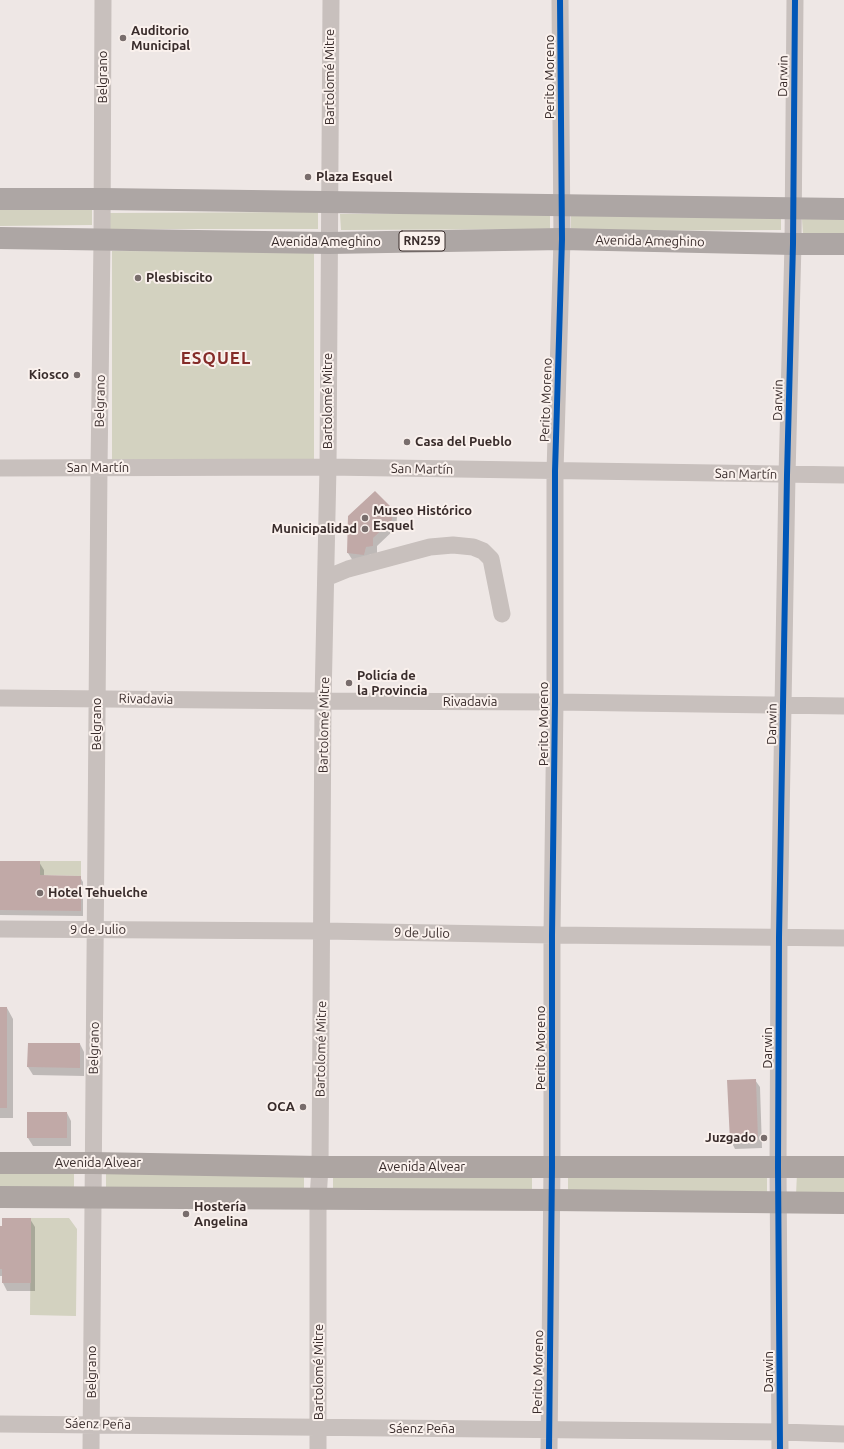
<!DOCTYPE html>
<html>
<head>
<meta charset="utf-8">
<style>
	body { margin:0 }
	canvas { display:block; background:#eee7e5 }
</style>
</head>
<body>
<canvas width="844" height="1449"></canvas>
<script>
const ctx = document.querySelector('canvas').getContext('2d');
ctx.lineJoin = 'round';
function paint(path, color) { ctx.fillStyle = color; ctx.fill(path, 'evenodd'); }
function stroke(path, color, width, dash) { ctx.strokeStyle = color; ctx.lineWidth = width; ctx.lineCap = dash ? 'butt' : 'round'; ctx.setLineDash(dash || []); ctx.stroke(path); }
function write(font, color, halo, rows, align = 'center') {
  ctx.font = font + ' Ubuntu,sans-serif'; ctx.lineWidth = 4; ctx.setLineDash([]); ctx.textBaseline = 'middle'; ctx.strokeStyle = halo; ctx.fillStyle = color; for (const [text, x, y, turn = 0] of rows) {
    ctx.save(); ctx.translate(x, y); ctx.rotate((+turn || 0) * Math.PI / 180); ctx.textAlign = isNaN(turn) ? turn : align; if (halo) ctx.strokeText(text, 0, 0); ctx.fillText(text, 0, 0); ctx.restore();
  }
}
paint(new Path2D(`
	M0,209H92V225L0,226Z
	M318,212V229H109V213Z
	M550,213V229L341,230L340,214Z
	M781,214V230L571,231V215Z
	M802,219H844V235H803Z
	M112,251L314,252V469L112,468Z
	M40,861H81V876L40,875Z
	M0,1168L74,1169V1191L0,1190Z
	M106,1169L304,1170V1192L106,1191Z
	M333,1171L532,1173V1194L333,1193Z
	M568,1173L767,1174V1196L568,1195Z
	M797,1173H844V1195H796Z
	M31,1218H69L77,1229L76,1316L30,1315Z`), '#d3d2c0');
paint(new Path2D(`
	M393,509L397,517L396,528L377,546V554H370L368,562L353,561L348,553Z
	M0,862H39L44,870V877H80L83,882V916L0,915Z
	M0,1008H7L13,1019V1118H0Z
	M80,1044L84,1052V1076L33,1075L28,1067Z
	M755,1080L760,1087L762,1148L735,1149L731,1141L728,1081Z
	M28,1113H67L71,1121V1146H33L28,1138Z
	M30,1219L35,1227V1291H7L3,1283V1276H0V1227Z`), '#0003');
paint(new Path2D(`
	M375,491L393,509L392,520L373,538V546L366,547L364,555L347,553L348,516Z
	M0,861H40V875L81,876V911L0,910Z
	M0,1007H7V1108H0Z
	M28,1043H80V1068L27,1067Z
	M756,1079L758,1140L730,1141L727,1080Z
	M27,1112H67V1138H27Z
	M2,1218H31V1283H2V1269H0V1226H2Z`), '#c1a9a7');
stroke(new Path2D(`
	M0,468L328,467L844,475
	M326,578L348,569L430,547L453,545L473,547L483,551L491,559L502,614
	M0,698L323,701L555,702L844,706
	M0,929L323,931L552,935L844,938
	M0,1424L780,1432L844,1434
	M91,1449L99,468L102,240L103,0
	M318,1449V1199L320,1167L323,701L328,467L331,0
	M549,1449L552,1167V935L555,702V471L562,239L560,0
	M780,1449L778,1167L779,937L787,475L793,244L795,0`), '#c8c0bd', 17);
stroke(new Path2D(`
	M0,1163H93L320,1167H844
	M0,1197L552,1200L844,1203`), '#ada5a2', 22);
stroke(new Path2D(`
	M0,199H103L844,209
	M0,238L329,243L562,239L793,244H844`), '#ada6a4', 22);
stroke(new Path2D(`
	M549,1449L552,1167V935L555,702V471L562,239L560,0
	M780,1449L778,1167L779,937L787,475L793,244L795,0`), '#0057b8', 6);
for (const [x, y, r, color] of [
	[123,38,4,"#786d6c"],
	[308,177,4,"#786d6c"],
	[138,278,4,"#786d6c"],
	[77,375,4,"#786d6c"],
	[407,442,4,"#786d6c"],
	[365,518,4,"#786d6c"],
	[365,529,4,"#786d6c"],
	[349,683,4,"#786d6c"],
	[40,893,4,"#786d6c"],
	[303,1107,4,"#786d6c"],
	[764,1138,4,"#786d6c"],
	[186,1214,4,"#786d6c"]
]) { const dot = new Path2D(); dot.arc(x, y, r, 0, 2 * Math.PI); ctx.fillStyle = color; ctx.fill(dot); stroke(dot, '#faf1ed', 1.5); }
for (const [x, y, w] of [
	[422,241,46]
]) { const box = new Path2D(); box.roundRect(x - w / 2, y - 10, w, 20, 3); ctx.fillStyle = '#faf1ed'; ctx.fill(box); stroke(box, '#392c2b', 1); }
write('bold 12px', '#392c2b', null, [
	["RN259",422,241]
]);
write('bold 13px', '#392c2b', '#faf1ed', [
	["Auditorio",131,31],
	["Municipal",131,46],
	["Plaza Esquel",316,177],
	["Plesbiscito",146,278],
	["Kiosco",69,375,"right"],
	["Casa del Pueblo",415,442],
	["Museo Histórico",373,511],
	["Esquel",373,526],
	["Municipalidad",357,529,"right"],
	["Policía de",357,676],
	["la Provincia",357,691],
	["Hotel Tehuelche",48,893],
	["OCA",295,1107,"right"],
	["Juzgado",756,1138,"right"],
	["Hostería",194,1207],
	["Angelina",194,1222]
], 'left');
write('13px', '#392c2b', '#faf1ed', [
	["Darwin",783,76,-89],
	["Belgrano",103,77,-90],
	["Bartolomé Mitre",330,77,-90],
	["Perito Moreno",550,77,-90],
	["Avenida Ameghino",650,241,1],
	["Avenida Ameghino",326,242],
	["Perito Moreno",546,400,-88],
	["Darwin",778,400,-89],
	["Belgrano",100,401,-89],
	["Bartolomé Mitre",328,401,-90],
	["San Martín",98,468],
	["San Martín",422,469,1],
	["San Martín",746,474,1],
	["Rivadavia",146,699,1],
	["Rivadavia",470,702],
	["Belgrano",97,724,-90],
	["Perito Moreno",544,724,-90],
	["Darwin",772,724,-89],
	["Bartolomé Mitre",324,725,-89],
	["9 de Julio",98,930],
	["9 de Julio",422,933,1],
	["Belgrano",94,1048,-89],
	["Perito Moreno",541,1048,-90],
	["Darwin",768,1048,-90],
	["Bartolomé Mitre",321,1049,-89],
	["Avenida Alvear",98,1163],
	["Avenida Alvear",422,1167],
	["Belgrano",92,1372,-90],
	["Bartolomé Mitre",319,1372,-90],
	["Perito Moreno",538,1372,-89],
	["Darwin",769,1372,-90],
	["Sáenz Peña",98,1424,1],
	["Sáenz Peña",422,1429]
]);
ctx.letterSpacing = '1px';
write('bold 17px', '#842b28', '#faf1ed', [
	["ESQUEL",216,358]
]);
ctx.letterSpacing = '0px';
</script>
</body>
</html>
